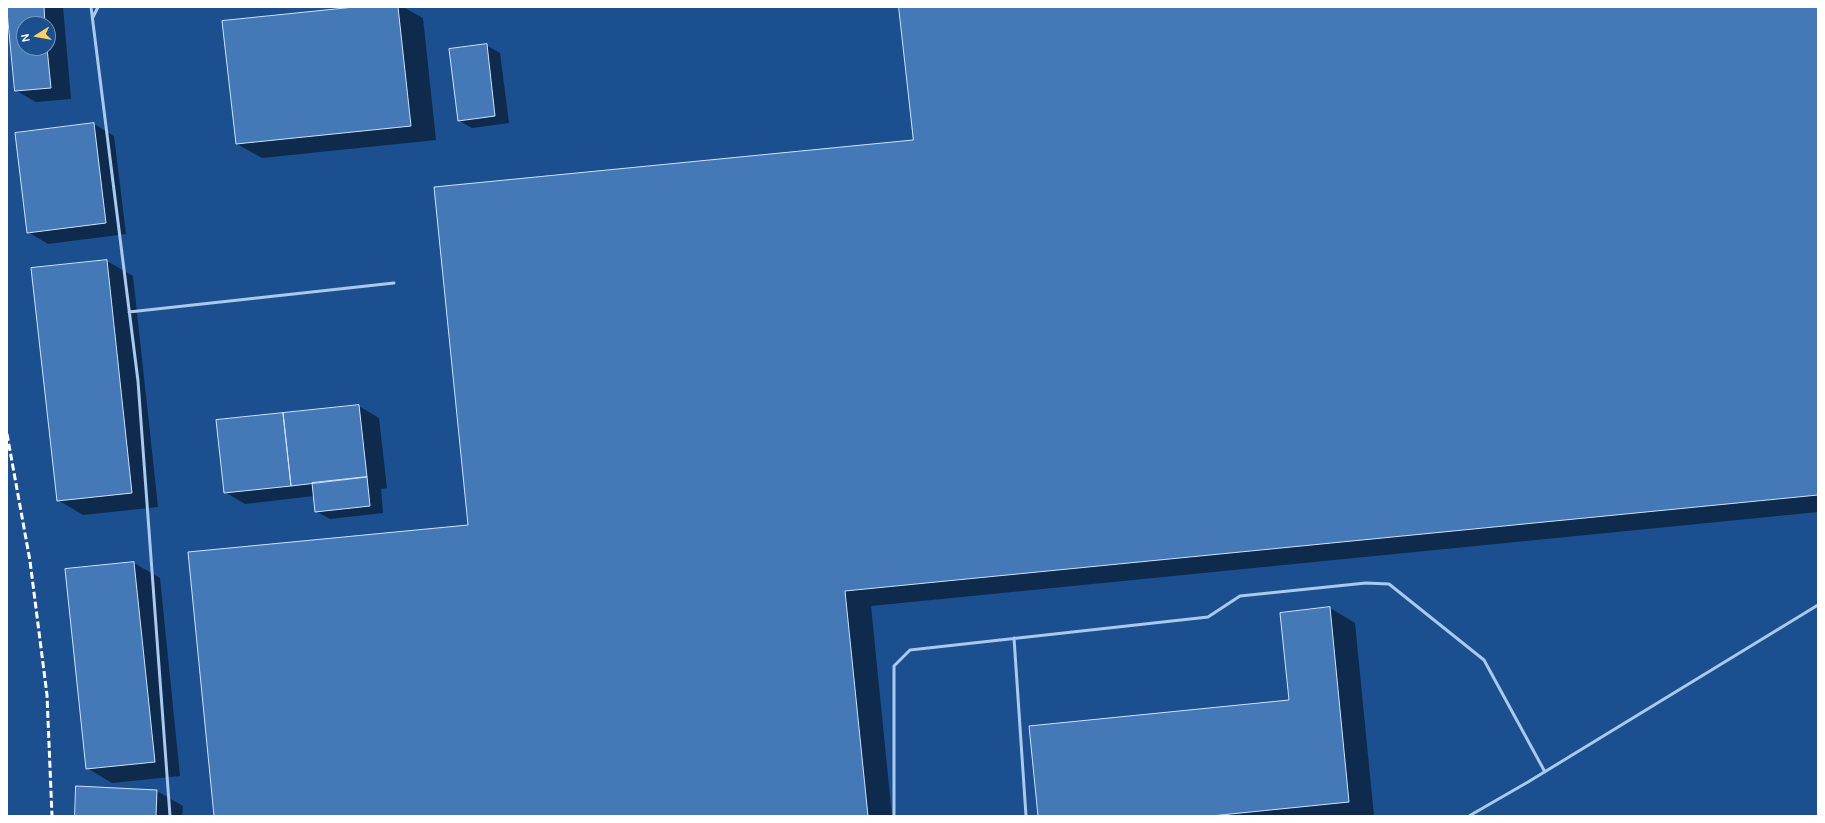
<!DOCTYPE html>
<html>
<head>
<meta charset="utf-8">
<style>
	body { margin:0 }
	#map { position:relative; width:1825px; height:823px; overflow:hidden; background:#1b4f8f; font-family:Ubuntu,sans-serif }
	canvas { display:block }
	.frame { position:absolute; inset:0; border:8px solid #fff; pointer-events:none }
	.north { position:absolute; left:16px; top:16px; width:40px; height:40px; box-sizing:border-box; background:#1b4f8f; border:1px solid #7695bc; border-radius:50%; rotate:259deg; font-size:11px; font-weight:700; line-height:16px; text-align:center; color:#fff }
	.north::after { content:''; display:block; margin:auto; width:14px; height:18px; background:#ffd166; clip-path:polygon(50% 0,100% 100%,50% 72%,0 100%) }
</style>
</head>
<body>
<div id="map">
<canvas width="1825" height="823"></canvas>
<div class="frame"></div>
<div class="north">N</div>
</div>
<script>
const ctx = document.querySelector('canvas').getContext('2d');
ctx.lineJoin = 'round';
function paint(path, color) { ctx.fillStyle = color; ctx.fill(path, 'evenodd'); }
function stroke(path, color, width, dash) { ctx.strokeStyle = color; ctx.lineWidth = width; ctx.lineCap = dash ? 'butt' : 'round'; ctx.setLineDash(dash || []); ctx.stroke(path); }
paint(new Path2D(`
	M8,7H63L71,99L36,102L15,90ZM24,24H48V48H24Z
	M365,7H403L423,18L436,140L262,158L237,144Z
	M900,7H1818V512L871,606L892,816H215L469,526L914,140Z
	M486,45L500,53L509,123L472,128L458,120Z
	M94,124L114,136L126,234L48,244L28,232Z
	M107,261L133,276L158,507L83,515L58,500L33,269Z
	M359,406L379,418L387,488L381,489L383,513L330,519L316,511L314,496L245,504L225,492Z
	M134,563L160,578L180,776L112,783L87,768L66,570Z
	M1330,608L1355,623L1374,816H1039L1290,701Z
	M77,787L157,791L183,806L182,816H76Z`), '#0007');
const building = new Path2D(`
	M7,7H44L45,24H24V48H47L51,88L15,91Z
	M355,7H398L411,126L236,144L222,21Z
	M899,7H1818V495L845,591L868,816H214L188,552L468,525L434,187L913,140Z
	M487,44L495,116L458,121L449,49Z
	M94,123L106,223L27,233L15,133Z
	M107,260L132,493L57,501L31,268Z
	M359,405L367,477L291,486L283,413Z
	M283,413L291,486L224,493L216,420Z
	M367,477L370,506L315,512L312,483Z
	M134,562L155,762L86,769L65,569Z
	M1330,607L1349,802L1211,816H1038L1029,726L1289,700L1280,613Z
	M76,786L157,790L156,816H75Z`);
paint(building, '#4478b7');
stroke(building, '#cfe3fa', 1);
stroke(new Path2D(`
	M91,7L138,381L170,816
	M93,17L98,7
	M129,312L394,283
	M1014,638L1026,816
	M894,816V666L910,650L1208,617L1240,596L1366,583L1389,584L1484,660L1545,772
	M1469,816L1528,782L1818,605`), '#a9c9ee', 3);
stroke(new Path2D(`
	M7,434L30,561L47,695L52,816`), '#fff', 3, [7, 3]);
</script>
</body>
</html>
